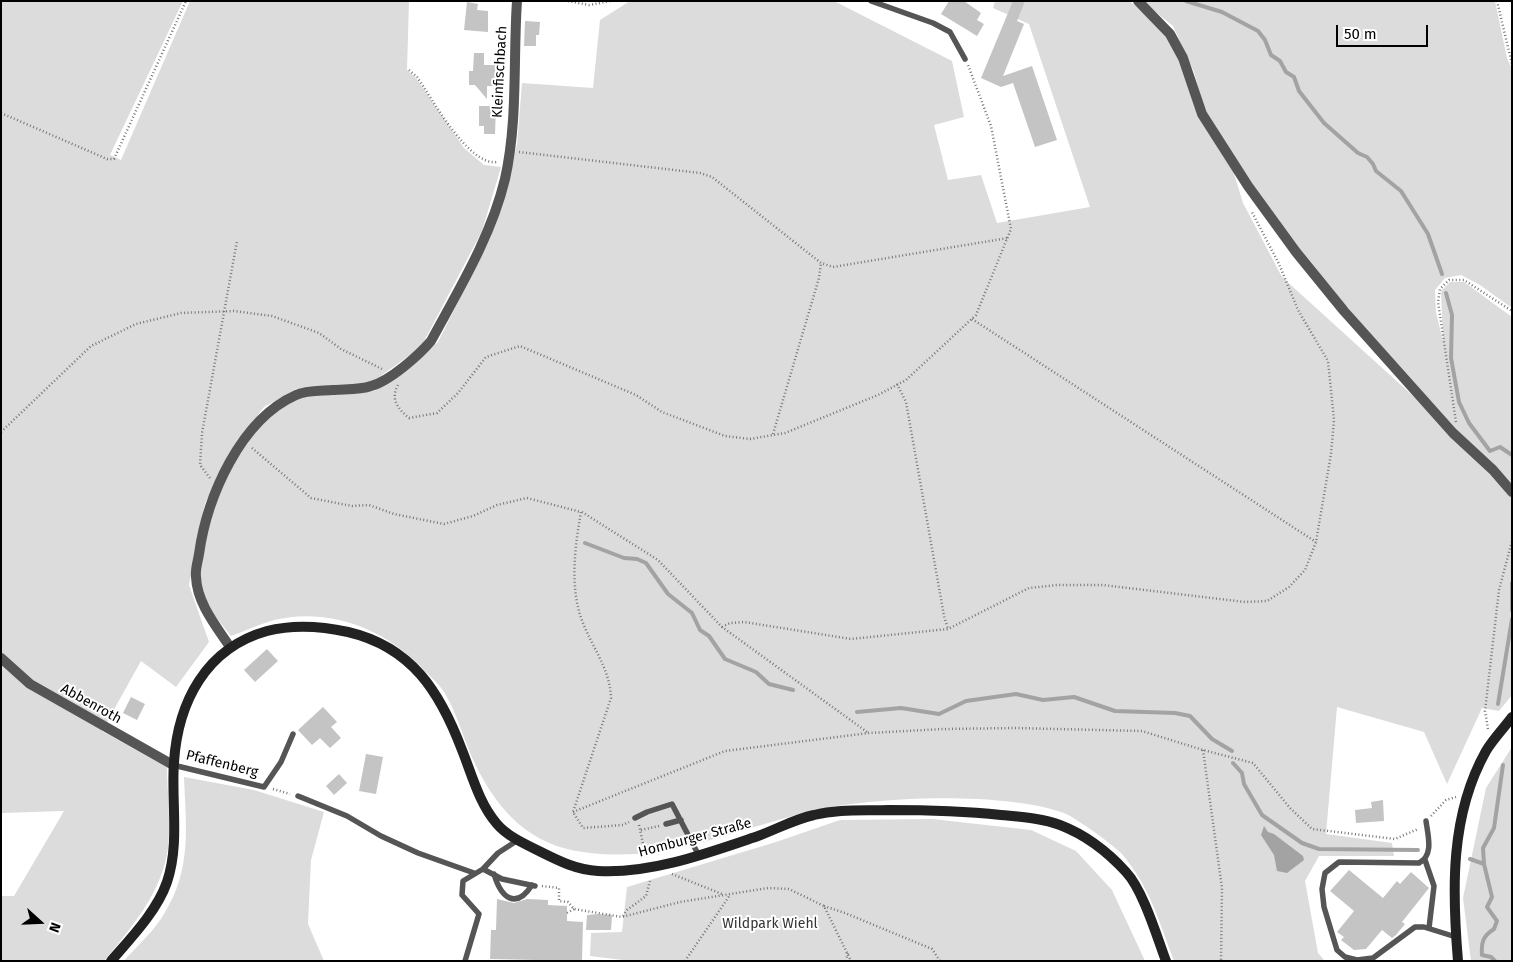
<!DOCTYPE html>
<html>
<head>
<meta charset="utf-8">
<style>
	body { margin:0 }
	#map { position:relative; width:1513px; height:962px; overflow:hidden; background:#fff; font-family:"Fira Sans",sans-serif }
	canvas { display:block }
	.frame { position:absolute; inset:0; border:2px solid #000; pointer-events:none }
	.north { position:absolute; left:15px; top:897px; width:50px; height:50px; -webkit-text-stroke:4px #fff; paint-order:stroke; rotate:110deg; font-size:14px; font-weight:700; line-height:20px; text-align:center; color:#000 }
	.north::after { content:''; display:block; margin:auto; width:18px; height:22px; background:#000; clip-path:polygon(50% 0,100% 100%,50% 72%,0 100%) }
	.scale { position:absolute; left:1336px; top:25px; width:92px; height:22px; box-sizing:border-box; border:2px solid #000; border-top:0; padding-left:6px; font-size:15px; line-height:18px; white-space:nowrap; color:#000; -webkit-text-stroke:4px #fff; paint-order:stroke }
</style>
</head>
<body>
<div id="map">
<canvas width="1513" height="962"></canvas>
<div class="frame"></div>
<div class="north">N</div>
<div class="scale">50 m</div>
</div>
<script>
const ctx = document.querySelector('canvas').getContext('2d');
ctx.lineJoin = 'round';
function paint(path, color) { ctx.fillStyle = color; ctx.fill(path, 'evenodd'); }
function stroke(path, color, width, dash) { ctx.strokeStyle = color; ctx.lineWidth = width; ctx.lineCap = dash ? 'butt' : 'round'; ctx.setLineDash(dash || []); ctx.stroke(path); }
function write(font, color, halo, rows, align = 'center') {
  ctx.font = font + ' "Fira Sans",sans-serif'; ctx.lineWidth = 4; ctx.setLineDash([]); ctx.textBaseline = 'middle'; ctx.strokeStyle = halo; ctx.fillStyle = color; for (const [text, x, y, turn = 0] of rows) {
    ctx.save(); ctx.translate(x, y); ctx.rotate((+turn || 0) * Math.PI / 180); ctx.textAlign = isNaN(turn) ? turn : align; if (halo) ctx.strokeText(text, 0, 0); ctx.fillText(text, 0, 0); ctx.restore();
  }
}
paint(new Path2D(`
	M1,1H183L110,155L121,160L190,1H409L407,70L416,78L464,148L484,165L501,167L482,231L421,347L371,383L296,389L264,407L238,442L205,503L189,585L209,642L176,687L141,661L102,731L167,767C167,793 171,822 168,848C162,893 131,928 104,961H1V896H14L64,811L2,813Z
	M630,1H834L952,61L964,117L934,125L948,180L981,175L997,223L1090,207L1029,24L993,8L995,1H1130L1171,39L1202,122L1232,167L1243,203L1282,277L1423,405L1425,398L1298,249L1249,182L1205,112L1194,72L1173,26L1142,1H1495L1507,58L1512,69V308L1480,285L1461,275L1445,278L1435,290L1436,312L1443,341L1441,291L1450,282H1464L1512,317V695L1499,711L1482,708L1447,784L1424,732L1337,707L1326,834L1392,843L1394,856H1319L1305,881L1318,953L1325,961H1174C1159,921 1149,885 1121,853C1112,844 1076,818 1064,813C1004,791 870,796 808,812C730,831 665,864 583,852C530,845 499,812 476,766C465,744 459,719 447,697C442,686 429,676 421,667C384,628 327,607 274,620C260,624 245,631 231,636L207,606L199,575L212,505L242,447L272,413L298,397L374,391L411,367L438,342L491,236L509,179L517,144L522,83L593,88L600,20Z
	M1512,747V961H1471L1463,898L1486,788Z
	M184,777L254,790L324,812L311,860L308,924L324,961H124C137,946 154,931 164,914C192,869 186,828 184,777Z
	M932,819L1031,830L1076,851L1112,890L1145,961H631L590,956L591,933L622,932L627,887L776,842L840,820Z`), '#dcdcdc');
paint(new Path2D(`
	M1264,826L1268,832L1274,834L1303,856L1304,860L1287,873L1277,871L1274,855L1261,835Z`), '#a3a3a3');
stroke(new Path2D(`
	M1186,1L1222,12L1258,31L1265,40L1271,55L1280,61L1286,72L1294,77L1299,91L1324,123L1358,153L1367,157L1373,164L1376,171L1401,191L1428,234L1442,274
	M1446,293L1452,315L1451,358L1459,402L1469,423L1490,451L1500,447L1512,455
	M585,543L624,558L637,559L646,563L668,594L692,613L700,630L709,636L725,659L756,672L769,684L793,690
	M1512,583V610
	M1498,704L1512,619
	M857,712L901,708L939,714L966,701L1016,694L1043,700L1074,697L1115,711L1175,713L1190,716L1212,739L1232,751
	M1233,763L1242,773L1244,784L1262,815L1302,843L1319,849L1418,850
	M1470,859L1484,864
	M1495,961L1491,957L1482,955C1481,942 1483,936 1494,929L1497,921L1487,907L1492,897L1484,864L1483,848L1494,828L1503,765`), '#a3a3a3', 4);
paint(new Path2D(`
	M949,1H964L981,13L977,20L984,24L977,36L941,14Z
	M1013,1H1025L1017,21L1024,24L1003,76L1032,66L1057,140L1035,147L1013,83L1001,87L981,78Z
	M467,2L478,4L477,10L488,11V32L464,30Z
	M525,21L540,22L539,35H536V46H524Z
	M474,53H484V65H495L496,82L495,86H487V99L475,85H469V71H473Z
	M479,106H496L495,134H484V126H479Z
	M267,649L278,661L255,682L244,670Z
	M131,697L145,704L137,720L123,713Z
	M323,707L337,722L331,727L341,738L330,748L320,738L312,745L298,730Z
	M366,754L383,757L376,794L359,791Z
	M339,774L347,783L334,795L326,786Z
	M1383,800L1384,821L1356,823L1355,810L1372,808L1371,802Z
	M1349,870L1383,898L1397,881L1400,884L1411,872L1429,888L1402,922L1405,924L1396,935L1392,938L1382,930L1366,949L1354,950L1341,940L1344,937L1337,932L1354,911L1330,891Z
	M497,899L514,903L527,899L548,900V905L567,906V921L583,922L582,961L490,959L491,930H496Z
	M598,914L612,915L611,930H586L587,915Z`), '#c4c4c4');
stroke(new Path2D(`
	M568,1L589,5L611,1
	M1497,1L1512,64
	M409,70L417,77C432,98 468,166 497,162
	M1,113L107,159H114L186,1
	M519,152L700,173L712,177L821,263L833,267L1008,238
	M972,319L1316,542
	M897,384L906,402L944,616L948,629
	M398,385C390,399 398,409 409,418L437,413L458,393L486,357L520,346L636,395L662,412L725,436L750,439L785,433L878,395L906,380L976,315L1011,229L991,126L968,65
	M1456,422L1438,302L1440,289L1449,280H1464L1512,311
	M1,432L91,346L136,324L181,313L234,311L272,316L319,333L341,349L382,369
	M773,434L819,278L821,263
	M252,448L311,498L352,506L369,505L394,514L444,524L473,516L497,505L527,498L581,512C575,546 569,589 583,623C593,649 610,669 611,698L573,812L583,828L623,825L629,822
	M210,478L200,465L202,433L237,241
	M582,512L658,560L722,627L867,732
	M722,627L730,623L744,622L851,639L948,629L1029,588L1057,585H1103L1245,602L1267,601L1289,587L1305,570L1316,542L1331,454L1334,420L1328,361L1298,310L1279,264L1252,212
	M1488,729L1485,711L1499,590L1512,541
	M1203,750L1222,888L1221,961
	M273,789L290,794
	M573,812L725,751L869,733L943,729L1016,728L1142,731L1203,750L1253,763L1290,808L1312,829L1395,839L1418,829
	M1431,816L1446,800L1456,797
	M639,825L645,853
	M641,830L659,826
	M672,874L722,894
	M542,886L559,888V901L568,902L574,909L622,917L680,902L768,888L789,889L824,906L851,961
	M824,906L845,913L932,949L940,961
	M567,913L574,909
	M623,916L627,910L646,896L650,881
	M685,961L730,895
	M846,961L848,952`), '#777', 2.5, [1, 2.5]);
stroke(new Path2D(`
	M871,1L933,23L950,32L965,59
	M173,765L264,787L281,762L293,734
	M298,796L347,816L381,836L418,853L474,873
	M635,818L647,812L672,804L698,854
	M1426,821C1428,836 1434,855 1419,863L1339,862L1325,873L1322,889L1324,907L1337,950L1345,957L1357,960L1373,958L1415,927H1424L1456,937
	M666,824L681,820
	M1425,860L1434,886L1429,928
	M483,869L502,879L535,886
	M494,874C501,898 516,910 532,885
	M465,961L479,914L462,895L463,881L483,869L498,853L518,840`), '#555', 5.5);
stroke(new Path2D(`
	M1138,1L1170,34L1183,58L1202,114L1248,186L1296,252L1344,311L1453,433L1493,470L1512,492
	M230,647C216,626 197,603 196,577C195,569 198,561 199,554C207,497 240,420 296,395C306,390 322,391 333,390C345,389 360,390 371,386C390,381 419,355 431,341C459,289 491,237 505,179C518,121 513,60 517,1
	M1,658L30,684L173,765`), '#555', 10);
stroke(new Path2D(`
	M111,961C131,938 157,911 167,882C180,844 171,800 174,762C178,702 206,648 267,631C294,624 321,626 348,632C412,647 440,692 462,750C472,775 479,803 497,824C508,837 527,845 541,852C559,861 577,870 598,871C651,874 708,853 758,836C777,829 795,819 814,815C839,809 863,811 889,810C926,810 963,811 1001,815C1021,817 1041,818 1060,825C1086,835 1107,851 1126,872C1143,890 1157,937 1166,961
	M1458,961C1452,890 1450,815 1486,751C1493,739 1504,728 1512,717`), '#222', 10);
write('14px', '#000', '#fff', [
	["Kleinfischbach",500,72,-87],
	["Abbenroth",91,704,29],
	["Pfaffenberg",222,764,14],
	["Homburger Straße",695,838,-15]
]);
write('14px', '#333', '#fff', [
	["Wildpark Wiehl",770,924]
]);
</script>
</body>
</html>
